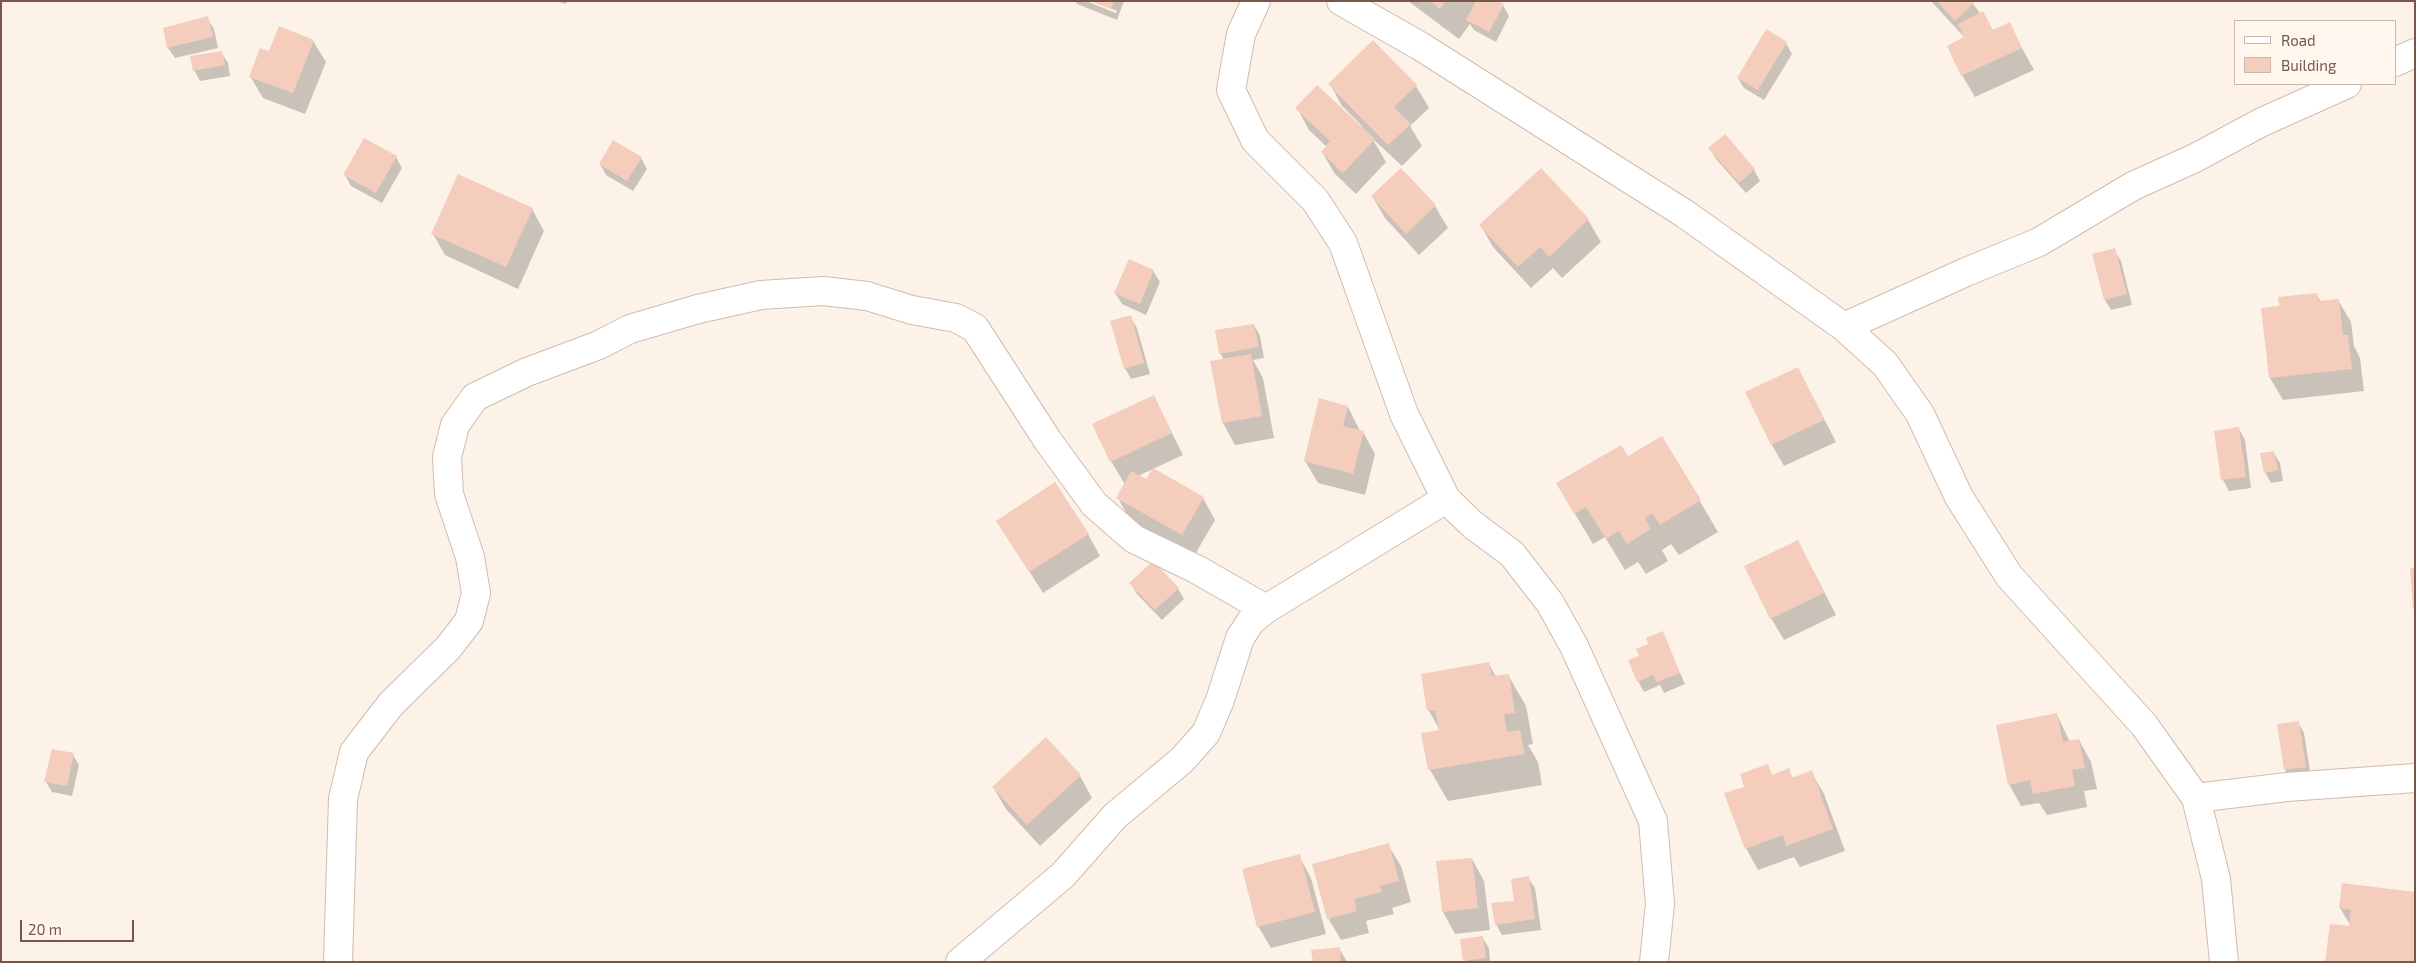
<!DOCTYPE html>
<html>
<head>
<meta charset="utf-8">
<style>
	body { margin:0 }
	#map { position:relative; width:2416px; height:963px; overflow:hidden; background:#fdf2e7; font-family:"Exo 2",sans-serif }
	canvas { display:block }
	.frame { position:absolute; inset:0; border:2px solid #78564a; pointer-events:none }
	.legend { position:absolute; left:2234px; top:20px; width:162px; height:65px; box-sizing:border-box; background:#fff6ee; border:1px solid #c9b6ac; margin:0; padding:6px 9px; list-style:none; font-size:15px; color:#78564a }
	.legend li { display:flex; align-items:center; gap:10px; height:25px }
	.legend b { width:25px; border:1px solid #c9b6ac }
	.scale { position:absolute; left:20px; top:920px; width:114px; height:22px; box-sizing:border-box; border:2px solid #78564a; border-top:0; padding-left:6px; font-size:15px; line-height:18px; white-space:nowrap; color:#78564a; -webkit-text-stroke:4px #fff6ee; paint-order:stroke }
</style>
</head>
<body>
<div id="map">
<canvas width="2416" height="963"></canvas>
<div class="frame"></div>
<ul class="legend">
<li><b style="height:6px;background:#fff"></b>Road</li>
<li><b style="height:14px;background:#f4cdbd"></b>Building</li>
</ul>
<div class="scale">20 m</div>
</div>
<script>
const ctx = document.querySelector('canvas').getContext('2d');
ctx.lineJoin = 'round';
function paint(path, color) { ctx.fillStyle = color; ctx.fill(path, 'evenodd'); }
function stroke(path, color, width, dash) { ctx.strokeStyle = color; ctx.lineWidth = width; ctx.lineCap = dash ? 'butt' : 'round'; ctx.setLineDash(dash || []); ctx.stroke(path); }
paint(new Path2D(`
	M555,1H567L566,4Z
	M1075,1H1086L1116,13L1117,11L1093,1H1124L1117,20L1077,4Z
	M1408,1H1496L1503,5L1509,16L1496,42L1474,30L1470,24L1459,39Z
	M1931,1H1971L1993,31L2009,24L2034,70L1975,97L1962,75L1965,38Z
	M207,18L214,29L218,48L175,58L168,48L164,28Z
	M313,41L326,62L305,114L263,98L250,76L270,52Z
	M1373,42L1416,86L1429,108L1410,126L1422,146L1402,166L1372,138L1386,162L1356,194L1335,174L1322,152L1327,147L1309,130L1297,108L1361,128L1363,127L1342,106L1330,84Z
	M1786,43L1792,54L1764,100L1744,88L1738,78Z
	M221,52L228,63L230,76L200,81L194,70Z
	M1725,136L1754,170L1760,181L1746,193L1716,159L1710,148Z
	M396,157L402,168L382,203L351,186L345,175Z
	M641,158L647,169L633,191L606,175L600,164Z
	M1401,169L1435,206L1448,228L1419,255L1385,218L1372,196Z
	M532,209L544,231L518,289L445,255L433,234Z
	M1588,220L1601,242L1562,278L1553,268L1531,288L1493,247L1481,226Z
	M2114,250L2121,261L2132,305L2111,310L2105,300Z
	M1153,271L1160,282L1146,315L1122,304L1115,293Z
	M2316,294L2321,302L2338,300L2351,322L2354,346L2360,358L2364,391L2283,400L2270,378L2263,309L2281,307Z
	M1130,317L1137,328L1150,374L1131,379L1125,368Z
	M1254,325L1260,336L1264,358L1253,360L1263,378L1274,438L1235,445L1223,423L1224,360L1220,353Z
	M1798,368L1836,442L1784,466L1772,445Z
	M1154,397L1183,455L1138,476L1203,498L1215,520L1194,556L1130,520L1118,498L1127,482L1124,483L1111,461Z
	M1348,407L1360,431L1363,432L1375,454L1365,495L1318,483L1305,461Z
	M2239,429L2245,440L2251,488L2229,491L2223,480Z
	M1662,437L1718,532L1679,555L1671,544L1662,550L1668,561L1646,574L1638,562L1625,570L1605,537L1593,544L1557,484L1628,458Z
	M2273,452L2280,463L2283,481L2271,483L2265,472Z
	M998,522L1088,534L1100,556L1043,593Z
	M1798,541L1836,615L1784,640L1771,618Z
	M1131,583L1178,589L1184,599L1162,620L1137,594Z
	M1662,633L1685,684L1664,693L1660,685L1644,692L1638,681L1641,657Z
	M1489,664L1496,677L1508,675L1526,706L1533,744L1528,745L1538,762L1542,785L1448,801L1430,770L1441,732L1429,711L1422,675Z
	M2057,715L2070,742L2079,740L2091,762L2097,789L2084,791L2087,807L2047,815L2039,803L2021,806L2009,784Z
	M2298,722L2304,733L2311,777L2291,780L2285,770Z
	M73,755L79,765L72,796L52,792L46,782Z
	M1767,765L1773,776L1788,770L1793,778L1811,772L1824,794L1845,851L1800,867L1794,857L1758,870L1746,848L1745,788Z
	M1080,776L1092,798L1040,846L1006,809L993,787Z
	M1388,845L1401,866L1411,902L1392,908L1394,914L1366,921L1369,933L1341,940L1328,918Z
	M1299,856L1311,878L1326,934L1271,948L1258,926Z
	M1472,859L1484,881L1490,930L1455,934L1443,912Z
	M1528,878L1535,888L1541,930L1502,935L1496,924L1515,902Z
	M2343,884L2415,893L2352,928L2340,908Z
	M1482,937L1489,948L1490,962H1465Z
	M1339,948L1347,962H1314Z`), '#0003');
paint(new Path2D(`
	M1090,1H1114L1111,9Z
	M1430,1H1446L1440,9Z
	M1476,1H1498L1504,4L1489,32L1466,20Z
	M1937,1H1973L1974,3L1955,21Z
	M1983,11L1993,30L2010,22L2022,48L1961,76L1947,46L1964,37L1958,24Z
	M208,16L213,37L167,48L163,28Z
	M279,26L314,40L293,93L249,77L260,48L269,51Z
	M1766,29L1787,42L1758,90L1737,78Z
	M1373,40L1417,85L1394,107L1411,124L1388,145L1328,84Z
	M222,51L225,65L193,71L190,56Z
	M1317,85L1375,139L1343,173L1321,152L1330,141L1295,108Z
	M1725,134L1755,169L1739,183L1708,148Z
	M364,138L397,156L376,193L343,175Z
	M613,140L642,157L627,181L599,164Z
	M1401,168L1436,205L1406,234L1371,196Z
	M1541,168L1589,219L1549,257L1540,247L1518,267L1479,225Z
	M458,174L533,208L506,267L431,234Z
	M2115,248L2127,294L2104,300L2092,254Z
	M1129,259L1154,270L1140,304L1114,293Z
	M2317,293L2318,301L2339,299L2343,335H2348L2352,369L2269,378L2261,308L2279,306L2278,297Z
	M1131,315L1144,363L1124,369L1110,321Z
	M1254,324L1259,347L1219,354L1215,330Z
	M1251,354L1262,416L1222,423L1210,361Z
	M1798,367L1824,420L1771,445L1745,392Z
	M1154,395L1172,433L1110,462L1092,424Z
	M1319,398L1348,406L1343,426L1364,431L1353,474L1304,461Z
	M2239,427L2246,477L2221,480L2214,431Z
	M1662,436L1701,500L1660,525L1652,513L1645,518L1651,529L1627,544L1619,531L1606,539L1586,507L1574,514L1556,483L1621,445L1628,456Z
	M2274,451L2278,470L2264,473L2260,453Z
	M1153,468L1204,497L1182,535L1116,498L1131,471L1146,479Z
	M1055,482L1089,534L1029,572L996,521Z
	M1798,540L1824,593L1770,619L1744,566Z
	M1153,561L1179,588L1155,610L1129,583Z
	M2410,568H2415V609H2413Z
	M1663,631L1680,673L1657,682L1653,675L1637,682L1628,660L1639,656L1636,649L1648,644L1646,638Z
	M1489,662L1492,676L1509,674L1515,713L1504,714L1507,732L1520,730L1525,754L1428,770L1421,733L1439,730L1435,710L1427,711L1421,674Z
	M2057,713L2063,742L2079,739L2085,768L2072,770L2075,786L2033,794L2030,780L2008,785L1996,725Z
	M2299,721L2306,767L2284,770L2277,724Z
	M1046,737L1081,775L1027,825L992,787Z
	M52,749L74,753L67,786L44,782Z
	M1768,764L1772,775L1789,768L1792,778L1812,770L1833,829L1786,846L1783,835L1745,849L1724,793L1744,787L1740,774Z
	M1389,843L1399,881L1380,886L1382,892L1354,899L1357,911L1327,919L1312,864Z
	M1300,854L1315,912L1257,927L1242,869Z
	M1472,858L1478,908L1442,912L1436,861Z
	M1529,876L1535,919L1495,925L1491,903L1514,901L1511,879Z
	M2342,883L2415,892V962H2325L2330,924L2349,926L2351,910L2339,908Z
	M1483,936L1486,958L1463,961L1460,939Z
	M1340,947L1341,962H1313L1311,950Z`), '#f4cdbd');
const minor = new Path2D(`
	M1256,1L1241,34L1231,90L1255,140L1315,200L1343,243L1404,414L1446,499L1473,525L1512,554L1550,603L1574,646L1653,821L1660,904L1654,962
	M1341,1L1420,46L1685,214L1844,327L1885,364L1920,414L1959,497L2009,576L2144,725L2196,798L2216,879L2224,962
	M2395,62L2415,53
	M1844,327L1966,272L2039,242L2133,186L2195,158L2262,122L2347,84
	M2196,798L2287,787L2415,778
	M338,962L343,799L354,752L391,704L448,648L469,621L476,593L470,557L449,494L447,457L455,425L475,397L527,372L599,345L630,329L698,309L761,295L823,291L867,296L912,310L956,318L975,328L1048,441L1094,504L1134,539L1196,569L1266,609
	M960,962L1063,875L1115,816L1182,760L1206,733L1220,700L1240,638L1251,621L1266,609L1446,499`);
stroke(minor, '#d2bbae', 30);
stroke(minor, '#fff', 28);
</script>
</body>
</html>
